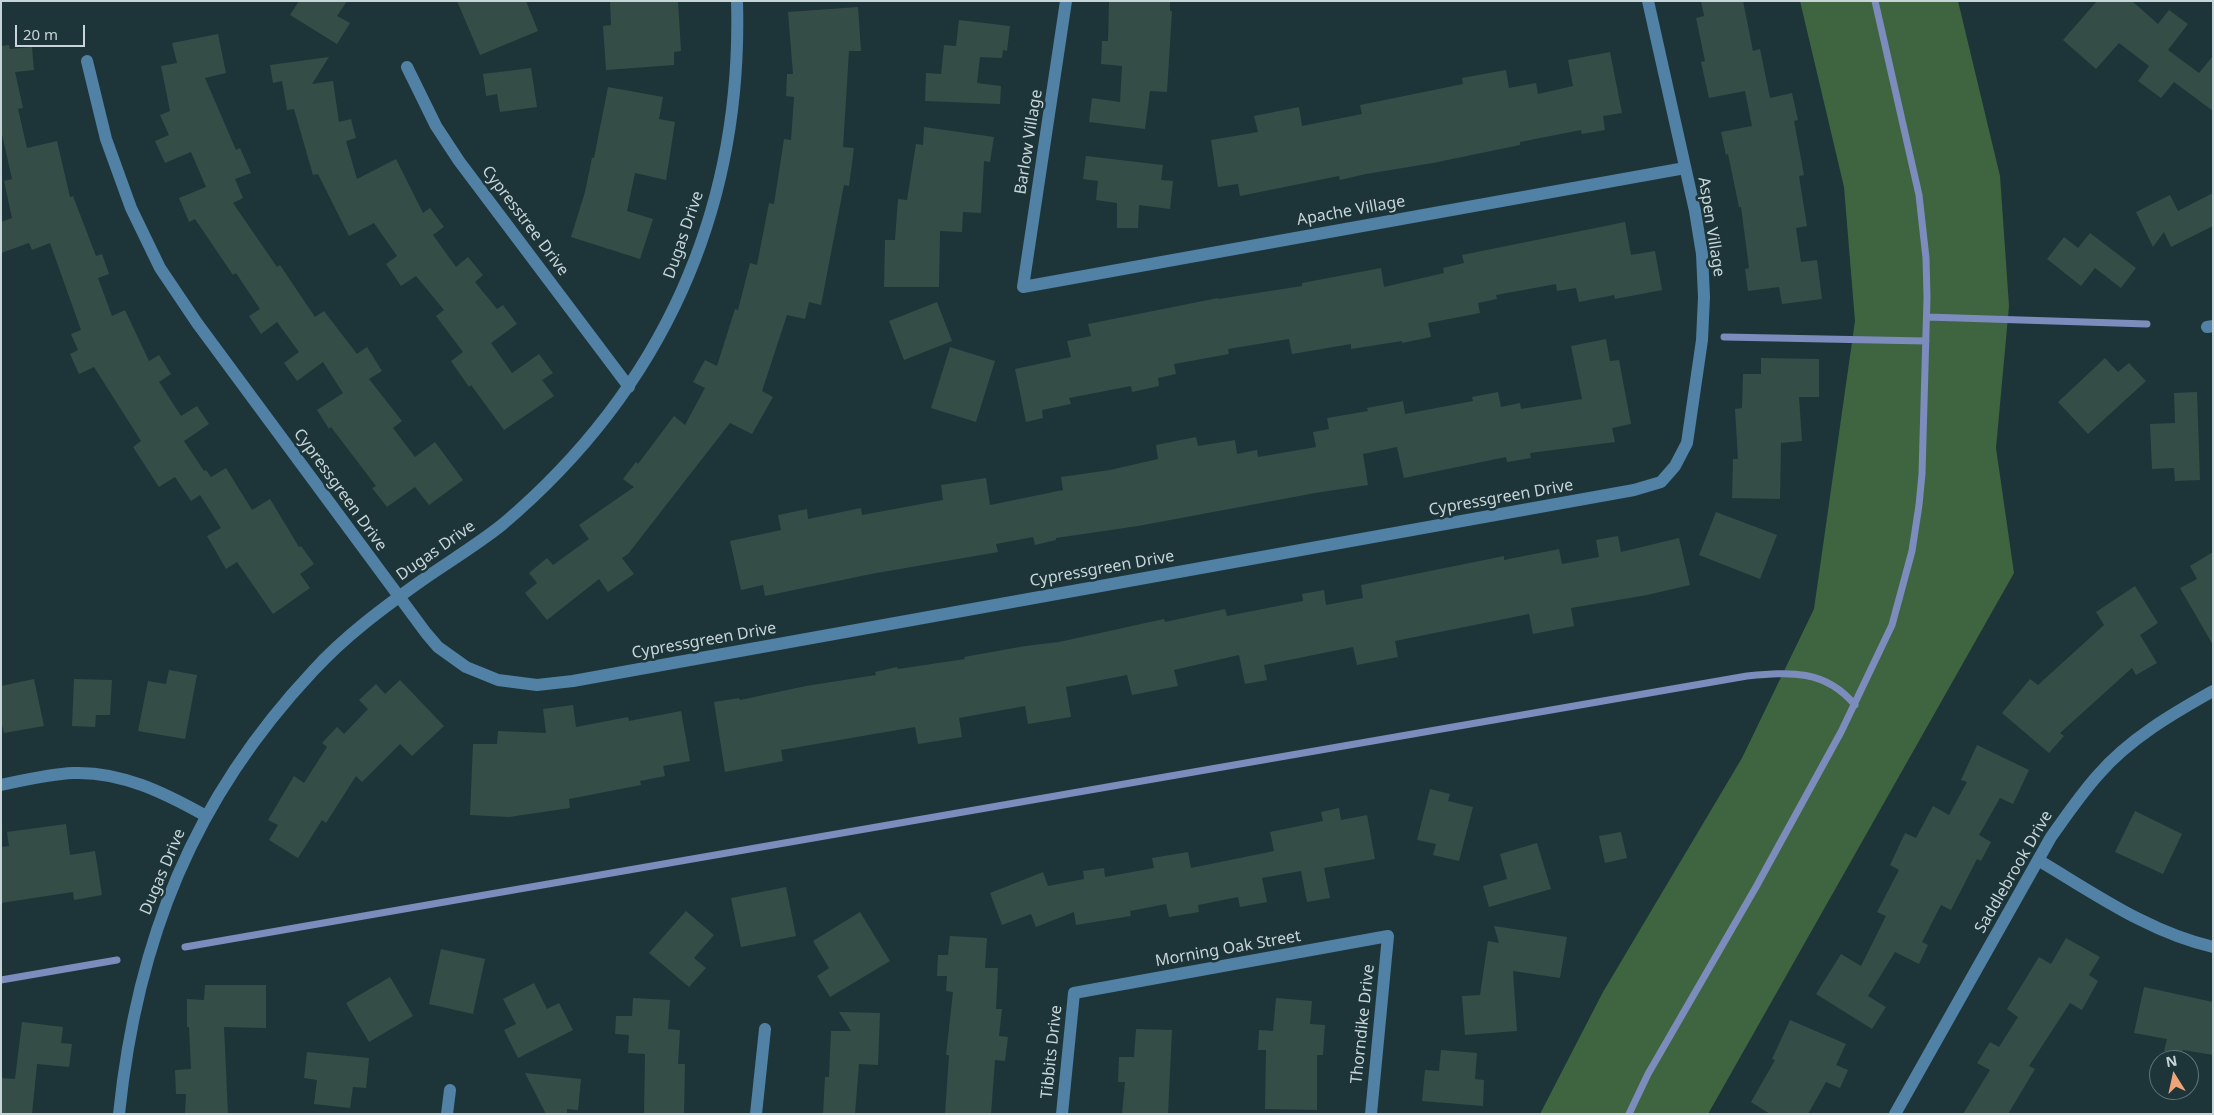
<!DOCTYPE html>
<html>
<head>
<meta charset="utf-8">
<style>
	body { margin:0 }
	#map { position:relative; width:2214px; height:1115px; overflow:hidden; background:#1d3539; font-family:"Noto Sans",sans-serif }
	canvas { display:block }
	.frame { position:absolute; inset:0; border:2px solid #c7d5d8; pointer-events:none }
	.north { position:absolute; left:2149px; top:1050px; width:50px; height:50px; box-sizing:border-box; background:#1d3539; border:1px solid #617579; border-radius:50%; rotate:350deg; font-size:14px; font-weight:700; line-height:20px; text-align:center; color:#c7d5d8 }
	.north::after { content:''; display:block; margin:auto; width:18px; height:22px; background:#efa377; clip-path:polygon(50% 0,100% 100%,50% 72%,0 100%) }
	.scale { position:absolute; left:15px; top:25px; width:70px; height:22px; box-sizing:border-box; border:2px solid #c7d5d8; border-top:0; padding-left:6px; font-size:15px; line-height:18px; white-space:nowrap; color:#c7d5d8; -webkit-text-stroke:4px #1d3539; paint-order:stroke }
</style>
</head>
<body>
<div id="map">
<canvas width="2214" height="1115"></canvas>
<div class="frame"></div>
<div class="north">N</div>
<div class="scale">20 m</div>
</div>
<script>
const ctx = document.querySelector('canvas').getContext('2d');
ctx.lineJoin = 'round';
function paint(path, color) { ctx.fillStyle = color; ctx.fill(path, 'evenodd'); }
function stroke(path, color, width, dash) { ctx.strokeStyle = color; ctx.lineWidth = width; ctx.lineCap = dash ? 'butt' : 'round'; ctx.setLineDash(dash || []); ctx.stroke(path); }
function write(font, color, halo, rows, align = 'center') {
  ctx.font = font + ' "Noto Sans",sans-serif'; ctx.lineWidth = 5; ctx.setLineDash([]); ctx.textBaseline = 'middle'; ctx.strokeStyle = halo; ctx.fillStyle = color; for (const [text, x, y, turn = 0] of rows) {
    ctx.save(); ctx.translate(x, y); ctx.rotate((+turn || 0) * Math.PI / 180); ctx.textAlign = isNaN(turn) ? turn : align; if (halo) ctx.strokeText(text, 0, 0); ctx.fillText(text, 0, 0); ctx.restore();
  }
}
paint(new Path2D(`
	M1800,1H1958L2000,176L2009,306L1996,448L2014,573L1708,1114H1540L1603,992L1742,758L1814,609L1855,321L1844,187Z`), '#3e6540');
stroke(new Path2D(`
	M1927,317L2147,324
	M1724,337L1926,341
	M185,947L1747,676C1790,672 1825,669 1855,705
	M1,980L117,960
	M1629,1114L1648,1074L1756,887L1841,732L1892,625L1912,551L1919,505L1922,474L1927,297L1926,258L1919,195L1875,1`), '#7c8cbc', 7);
paint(new Path2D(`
	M299,1H347L337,16L350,23L337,44L290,15Z
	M457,1H526L538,31L480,55Z
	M610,1H678L681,51L674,52V65L606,70L603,26L611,25Z
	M1109,1H1170V11H1172L1167,92L1150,91L1145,129L1089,122L1092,98L1120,102L1122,66L1101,64L1102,41H1108Z
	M1701,1H1743L1753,51L1760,49L1770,98L1792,93L1798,120L1794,121L1804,175L1799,176L1807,226L1796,228L1801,262L1817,260L1822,299L1782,304L1779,287L1748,291L1745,269L1749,268L1741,207H1739L1728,154L1726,155L1721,132L1752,126L1745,91L1709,98L1701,62L1705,61L1696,18L1704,16Z
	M2097,1H2132L2158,24L2169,10L2188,24L2168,50L2199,73L2213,56V111L2174,82L2161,98L2138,81L2149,66L2119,43L2096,69L2063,40Z
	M858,7L861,51H849L843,147L854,148L849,186L844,185L821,305L809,302L805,319L787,315L762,391L773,397L752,434L730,423L628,554L622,558L634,574L608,592L599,579L547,620L525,593L537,583L529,573L547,558L553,565L589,539L579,525L634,487L623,479L636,462L638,464L674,416L685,425L705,388L693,382L705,360L717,366L735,309L738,310L750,263L757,265L769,203L774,204L784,139L791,140L794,97L786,96L787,74H793L788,12Z
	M959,20L1010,26L1007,51L1003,50L1002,58L980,57L977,83L1001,86L1000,104L925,101L926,73L941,74L944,45L956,46Z
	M218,34L226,73L205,78L236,150L240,148L251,173L235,179L243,198L233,203L277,267L280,265L315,317L324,311L357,354L367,347L382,371L369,379L402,421L393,428L415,457L435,442L463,480L429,505L415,487L387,507L372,488L376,486L331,427L329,429L317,410L343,393L323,362L297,381L284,363L299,352L277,322L261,334L249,316L260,309L236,273L233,275L195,219L189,222L179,198L206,187L191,152L165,163L155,141L169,135L160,115L170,111L161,66L177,63L172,43Z
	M9,45L10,49L32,47L34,70L15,72L23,108L18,109L27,148L57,141L70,197L73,196L96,256L102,254L109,274L98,278L112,316L125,310L149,361L159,355L171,374L159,382L181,416L197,406L209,424L184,441L204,471L206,470L211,477L226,468L252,510L270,499L299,547L301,546L314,564L300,574L310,588L273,614L237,562L226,569L207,536L221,528L200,495L191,501L175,477L159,487L133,447L141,441L94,367L79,374L70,354L78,350L71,334L81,330L50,243L32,250L29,243L1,253V222L12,218L4,181L12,179L1,130V46Z
	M1610,52L1622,113L1603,116L1605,130L1582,134L1581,130L1520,142V145L1433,163L1366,174L1340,180L1339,176L1240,196L1238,184L1218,187L1211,140L1258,132L1254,116L1299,107L1302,126L1362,114L1360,105L1463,84L1462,78L1506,70L1509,88L1536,83L1538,94L1573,86L1568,60Z
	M329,57L312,84L333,81L339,122L351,119L356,138L346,141L357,179L396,159L423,213L430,208L444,227L433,235L456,267L468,257L483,275L475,282L497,309L503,305L517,324L491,343L512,373L539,354L553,373L542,380L554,396L504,430L471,385L469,387L451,361L463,352L436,316L444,310L416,276L401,286L386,264L397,256L374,223L349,236L318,174L313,175L294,109L287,110L282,81L273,83L270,65Z
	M531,68L537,107L500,112L497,94L486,96L483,74Z
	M608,87L663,97L659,119L675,122L666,180L635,173L627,211L653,219L640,259L571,237L585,192L592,158H594Z
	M924,127L994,137L990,162L984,161L981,213L963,212L962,232L940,231L939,287H884L885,240H895L898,199L907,200L916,144L923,145Z
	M1086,156L1163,165L1161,180L1173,181L1170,209L1139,205L1138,228H1117V203L1096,200L1098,181L1083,179Z
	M2213,193V226L2171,247L2164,232L2153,247L2136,212L2170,195L2178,211Z
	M1625,222L1631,255L1655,251L1662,290L1615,299L1614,295L1579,302L1576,288L1557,291L1556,284L1496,295L1497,299L1478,303L1480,313L1428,323L1431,337L1402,343V341L1351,349V344L1292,354L1289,339L1228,349L1229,354L1174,364L1176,374L1158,378L1159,386L1132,392L1131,386L1069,398L1071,404L1042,410L1043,418L1026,422L1015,369L1071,357L1067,341L1091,336L1088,324L1218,298V299L1302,286V283L1381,268L1384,287L1444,273L1443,268L1464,263L1462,255Z
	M2090,233L2136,268L2121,288L2095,268L2081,286L2047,259L2064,237L2078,248Z
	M937,302L952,341L904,360L889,321Z
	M1606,339L1610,361L1619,360L1631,424L1612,428L1615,442L1530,453L1531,458L1507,462L1506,457L1404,478L1397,447L1363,454L1368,485L1315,493L1138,526L1056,538V540L1035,545L1033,537L996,544L998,552L871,574L765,596L763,585L741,590L730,541L781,530L778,515L807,509L808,519L861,508L862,515L943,500L941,485L986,478L990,505L1063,490L1061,477L1110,470L1158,459L1156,445L1196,437L1198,446L1235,440L1237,454L1257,450L1258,457L1316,447L1313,432L1329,429L1327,418L1368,411L1367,408L1403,401L1405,414L1473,401L1472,397L1498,392L1501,407L1520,403L1521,409L1582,399L1571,346Z
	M950,347L995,361L976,422L931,408Z
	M1761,358L1819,359V397H1799L1802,441L1781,443L1780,499L1732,498L1733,459H1738L1735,409L1742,408L1743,374H1761Z
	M2105,358L2118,372L2129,363L2146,381L2088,434L2058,402Z
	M2197,392L2200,480L2175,481L2174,468L2152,469L2150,424L2175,423L2174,393Z
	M1716,512L1777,535L1760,579L1699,555Z
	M1618,536L1621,552L1679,538L1690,585L1647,595L1571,608L1574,626L1533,634L1529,614L1395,641L1398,657L1357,665L1353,647L1264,665L1267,680L1245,684L1239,655L1174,670L1178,686L1132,695L1127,675L1066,687L1071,717L1028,724L1025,706L959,718L962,737L918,744L915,727L781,750L783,761L725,772L714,702L739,698L740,700L806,686L876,675L875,672L897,667L898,669L965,659L964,657L1025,646L1059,642L1141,624L1164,619L1165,622L1225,609L1227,616L1303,601L1302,594L1324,590L1326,605L1363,598L1361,585L1504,556V560L1559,549L1562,564L1599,557L1596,540Z
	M2213,552V645L2180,588L2197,579L2190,566Z
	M2135,586L2158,623L2140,635L2157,663L2136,675L2132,668L2060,733L2064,736L2049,753L2002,713L2030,679L2038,685L2104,625L2096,612Z
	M169,670L197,675L185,739L138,731L148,681L166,684Z
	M34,679L44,726L4,733L1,721V686Z
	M74,679L112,680L110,715H96L95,727L72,726Z
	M400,680L444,726L412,756L400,744L362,782L356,776L326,823L322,820L298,858L269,840L278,825L268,820L294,776L304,783L327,747L322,743L337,727L344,734L368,709L359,700L376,684L385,694Z
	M573,705L576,727L628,717L629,721L681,711L690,761L663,766L665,776L640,781L641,785L569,799L570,808L509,817L470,815L473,744H497L498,731L546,733L543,709Z
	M1977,745L2029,770L2013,804L2000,798L1979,835L1991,842L1981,861L1977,859L1951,910L1941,905L1922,942L1928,945L1919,964L1895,952L1868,996L1886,1007L1872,1029L1816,994L1841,954L1861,966L1886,916L1877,912L1899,870L1890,865L1905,833L1916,838L1933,806L1949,815L1967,782L1961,780Z
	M1430,789L1450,794L1448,801L1473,807L1459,861L1433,855L1436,844L1417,840Z
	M1339,808L1341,820L1367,815L1375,859L1324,868L1330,898L1307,902L1301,871L1262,878L1267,902L1240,907L1238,897L1198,905L1199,912L1169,917L1166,904L1130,911L1131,916L1076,925L1074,912L1036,927L1031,914L1002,925L990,893L1043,872L1048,886L1084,879L1083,871L1104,868L1105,877L1154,868L1152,858L1188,852L1191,868L1274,851L1270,832L1323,821L1321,812Z
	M2135,811L2182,834L2163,874L2115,852Z
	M66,824L70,855L95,851L102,895L74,900L73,892L1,903V847L9,846L7,832Z
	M1621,832L1627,858L1605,863L1599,836Z
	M1537,843L1551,889L1489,907L1483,886L1507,879L1500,854Z
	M786,887L796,936L741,947L731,898Z
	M686,911L714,935L694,958L706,968L689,987L649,953Z
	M860,912L890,961L830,997L817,976L829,968L813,941Z
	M1494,926L1567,937L1560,978L1513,971L1517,1031L1465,1035L1462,996L1480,995L1488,941L1499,943Z
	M950,936L987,938L985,968H998L996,1009H1002L999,1036L1008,1037L1005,1061L995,1060L991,1114H945L949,1055H946L953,992L946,991L947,976H937L938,955H948Z
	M2066,938L2100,957L2089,975L2098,981L2082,1010L2070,1003L2029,1066L2035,1069L2008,1114H1963L1990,1070L1977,1063L1990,1042L1999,1047L2018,1017L2007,1009L2039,957L2051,964Z
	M441,949L485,959L473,1014L429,1004Z
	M390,977L413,1016L369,1042L346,1003Z
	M534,983L547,1009L559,1003L573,1030L518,1058L504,1030L516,1024L503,999Z
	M205,985H266V1028L224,1027L228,1114H185L186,1094H176L175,1070L191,1069L189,1027H187V999L204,1000Z
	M2144,987L2213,1002V1055L2183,1050L2182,1055L2164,1051L2167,1039L2134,1033Z
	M633,998L670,1000L668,1029L680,1030L678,1064H685L684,1114H644L645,1054L628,1053L629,1035L615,1034L616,1016H632Z
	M1276,998L1312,1001L1310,1024L1325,1025L1323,1055H1317V1110L1265,1109L1266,1050H1258L1259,1030L1273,1031Z
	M839,1012L880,1013L878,1065L859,1064L855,1114H823L825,1077H829L831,1031H851Z
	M1790,1020L1846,1044L1836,1065L1848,1070L1840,1088L1826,1082L1808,1114H1770L1751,1102L1775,1060L1772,1059Z
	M22,1022L63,1027L61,1043L72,1044L69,1067L37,1064L32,1114H1V1078L15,1079Z
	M1136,1029L1172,1030L1168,1114H1122L1125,1082H1118L1119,1057H1134Z
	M1441,1050L1477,1053L1475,1079L1484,1080L1483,1106L1422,1101L1425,1070L1439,1071Z
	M307,1052L369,1058L366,1088L353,1087L350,1108L314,1104L317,1080L304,1078Z
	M525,1073L581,1079L578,1110L567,1109V1114H546Z`), '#354d47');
stroke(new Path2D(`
	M1066,1L1023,287L1685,168
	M87,61L106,139L131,208L160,268L197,323L426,633L438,647L466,667L498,680L537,685L573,681L1634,490L1661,482L1675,466L1687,443L1702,340L1704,297L1702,254L1695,211L1648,1
	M407,67L436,126L459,161L629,387
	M2207,327L2213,326
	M1,785C25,780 49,774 73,773C121,771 165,793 206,816
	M2038,860C2094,893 2148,932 2213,947
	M119,1114C137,940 193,799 313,671C345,636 383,608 421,581C448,562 477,545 503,524C662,389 743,211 737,1
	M447,1114L450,1090
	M756,1114L765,1029
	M1062,1114L1074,993L1388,936L1371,1114
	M1895,1114L2051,837C2066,816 2081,794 2098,775C2129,739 2172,714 2213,691`), '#5181a4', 12);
write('16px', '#c7d5d8', '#1d3539', [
	["Barlow Village",1029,142,-81],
	["Apache Village",1351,211,-10],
	["Cypresstree Drive",525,221,53],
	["Aspen Village",1711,227,81],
	["Dugas Drive",684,235,-71],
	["Cypressgreen Drive",340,490,54],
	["Cypressgreen Drive",1501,498,-10],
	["Dugas Drive",436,551,-35],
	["Cypressgreen Drive",1102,569,-10],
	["Cypressgreen Drive",704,641,-10],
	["Dugas Drive",163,872,-67],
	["Saddlebrook Drive",2014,872,-60],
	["Morning Oak Street",1228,949,-10],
	["Thorndike Drive",1363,1024,-84],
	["Tibbits Drive",1052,1052,-84]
]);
</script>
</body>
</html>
